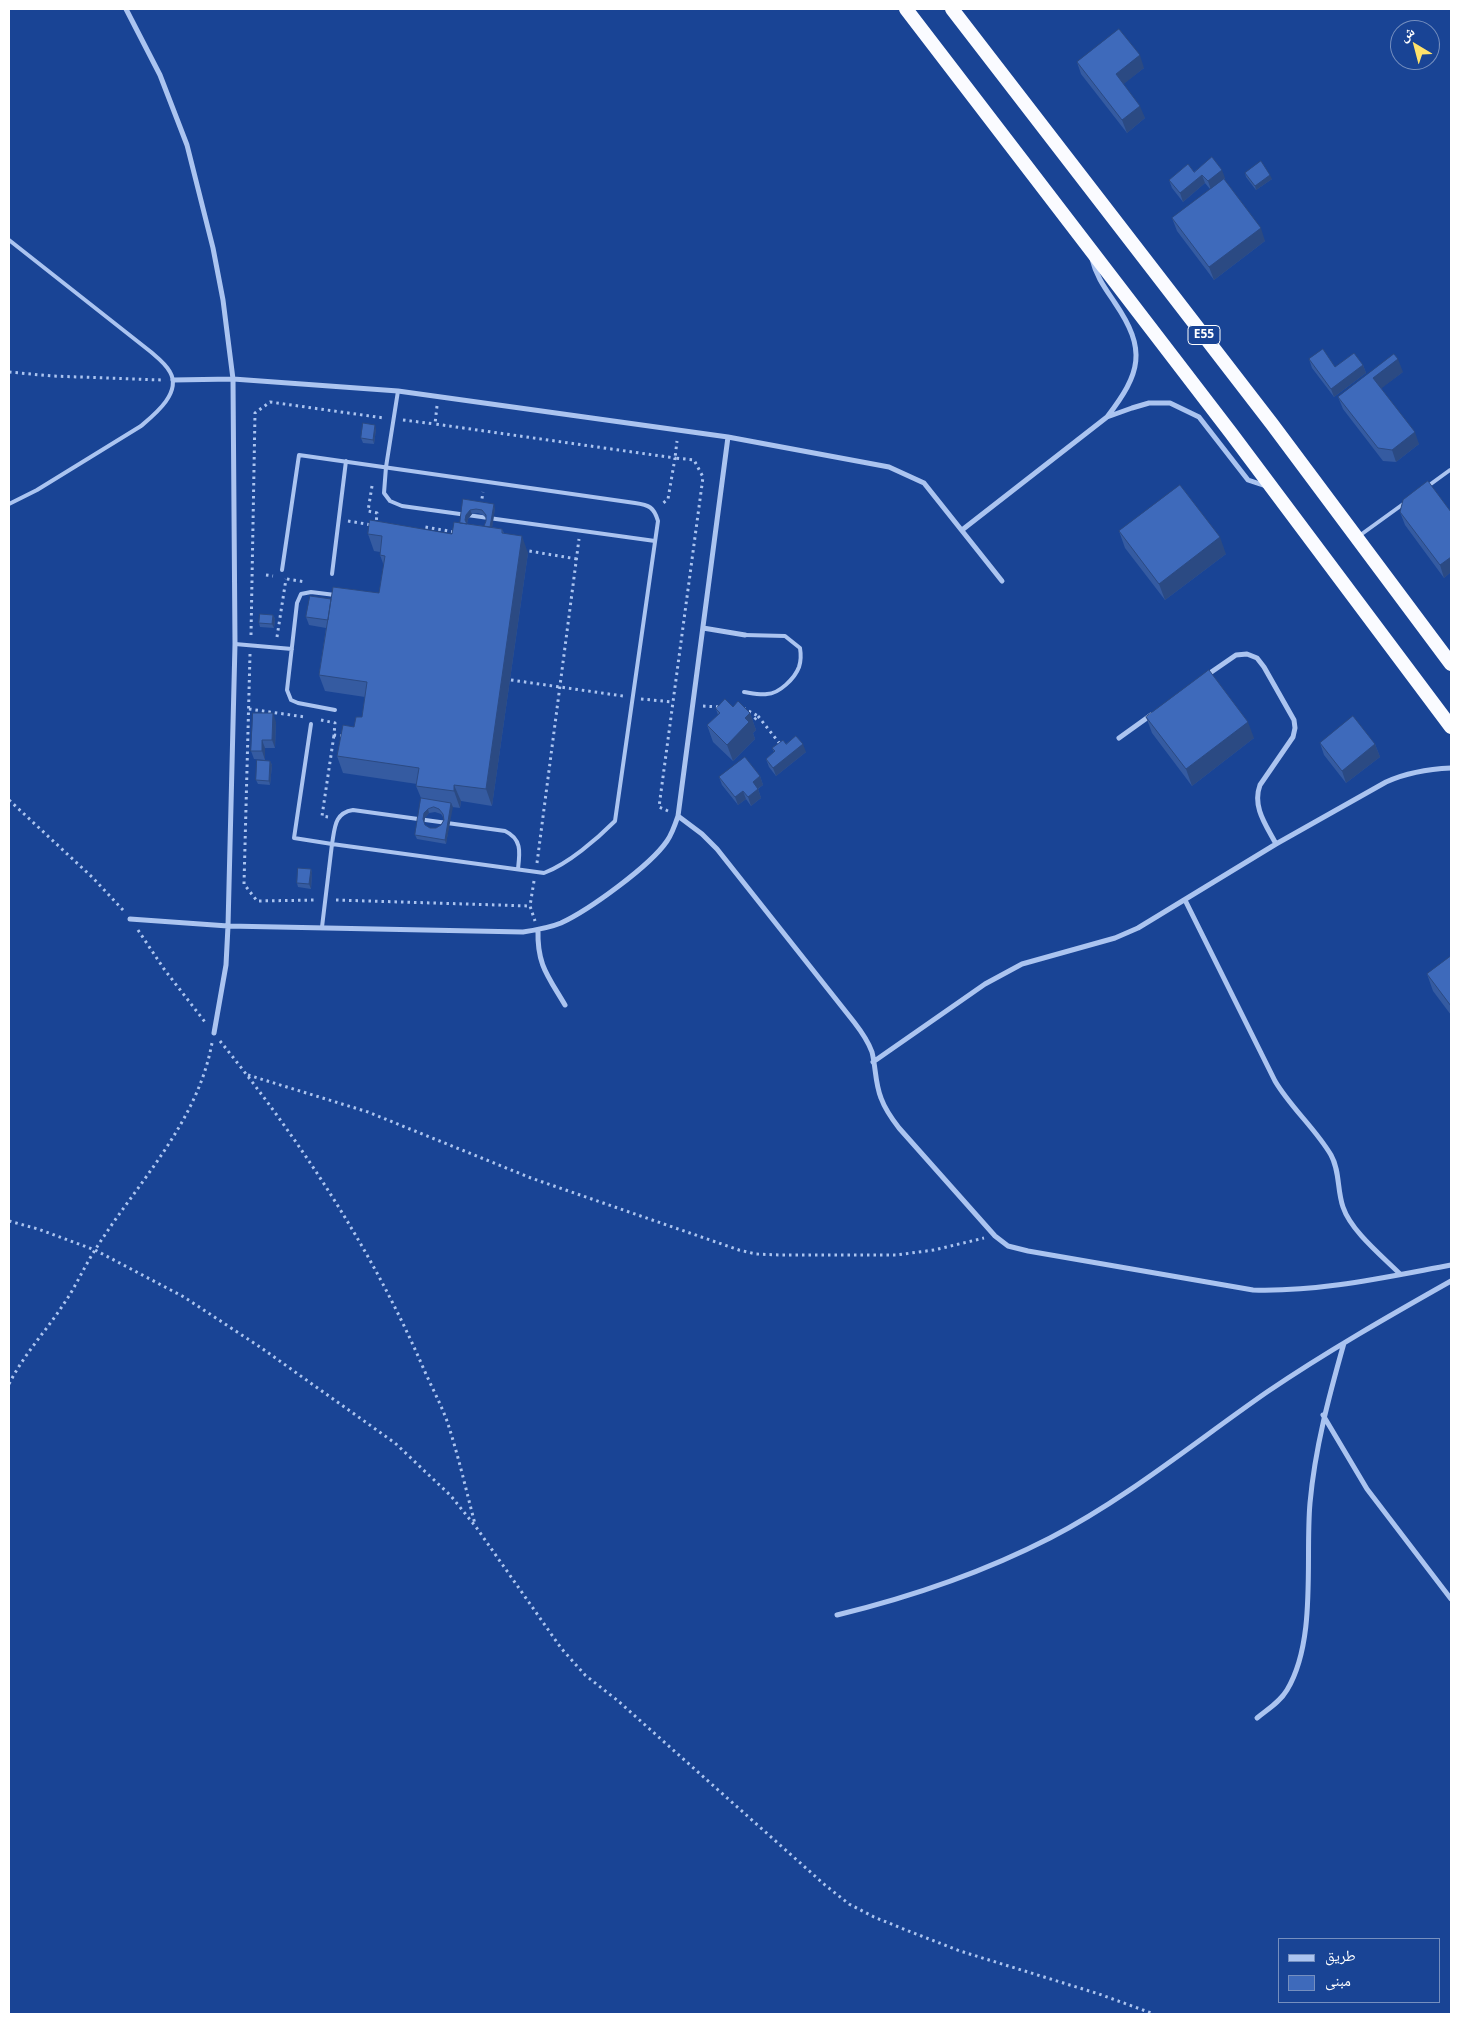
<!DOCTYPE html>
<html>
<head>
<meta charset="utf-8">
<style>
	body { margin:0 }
	#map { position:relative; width:1460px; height:2023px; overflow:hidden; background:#194495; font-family:"Noto Sans","Noto Naskh Arabic",sans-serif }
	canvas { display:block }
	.frame { position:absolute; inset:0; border:10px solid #fff; pointer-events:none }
	.legend { position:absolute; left:1278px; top:1938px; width:162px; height:65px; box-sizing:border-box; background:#194495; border:1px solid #758fbf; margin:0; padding:6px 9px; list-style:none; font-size:15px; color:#fff }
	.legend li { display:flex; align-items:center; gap:10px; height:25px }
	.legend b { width:25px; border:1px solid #758fbf }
	.north { position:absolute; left:1390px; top:20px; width:50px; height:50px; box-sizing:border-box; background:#194495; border:1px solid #758fbf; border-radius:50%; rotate:323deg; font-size:14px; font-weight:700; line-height:20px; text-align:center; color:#fff }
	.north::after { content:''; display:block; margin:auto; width:18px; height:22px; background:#ffe26a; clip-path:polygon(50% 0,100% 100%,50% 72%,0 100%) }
</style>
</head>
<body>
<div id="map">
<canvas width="1460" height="2023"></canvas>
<div class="frame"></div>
<ul class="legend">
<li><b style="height:6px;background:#abc4f0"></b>طريق</li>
<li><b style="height:14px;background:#3e6abb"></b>مبنى</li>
</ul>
<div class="north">ش</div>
</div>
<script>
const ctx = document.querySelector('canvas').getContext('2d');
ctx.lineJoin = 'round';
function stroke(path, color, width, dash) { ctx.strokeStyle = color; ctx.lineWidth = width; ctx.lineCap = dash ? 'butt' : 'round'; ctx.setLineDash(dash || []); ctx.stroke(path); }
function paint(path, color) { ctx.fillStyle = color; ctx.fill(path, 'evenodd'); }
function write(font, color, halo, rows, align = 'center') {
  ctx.font = font + ' "Noto Sans",sans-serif'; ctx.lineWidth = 4.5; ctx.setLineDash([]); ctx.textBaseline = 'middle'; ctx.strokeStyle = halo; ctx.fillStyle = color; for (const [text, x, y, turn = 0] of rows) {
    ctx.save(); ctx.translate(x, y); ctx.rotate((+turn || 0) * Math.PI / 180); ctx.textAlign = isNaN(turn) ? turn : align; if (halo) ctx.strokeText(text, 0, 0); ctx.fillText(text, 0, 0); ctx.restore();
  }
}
stroke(new Path2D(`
	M9,372L52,376L162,380
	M437,406L435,424L675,458L668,499L661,505
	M403,420L435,424
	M372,486L368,511L377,513L376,525
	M481,505L483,492
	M348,521L372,525
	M425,533V527L455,532
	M523,550L577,559
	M266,575L273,576
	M287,579L306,582
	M251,635L255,413L270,402L384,418
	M277,637L286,579
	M250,654L244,884L257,901L317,900
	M511,680L623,696
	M641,699L673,702
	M703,706L719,707
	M743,708L758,716L751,723
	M249,709L305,717
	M758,716L780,744
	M321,720L335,723L334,735L343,736
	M9,800L92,877L124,911
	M668,811L659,807L703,477L694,460L675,458L677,441
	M328,817L322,816L334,735
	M537,863L579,539
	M534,881L530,906L535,921
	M336,900L530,906
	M138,930L164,969L205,1022
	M220,1041C300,1140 371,1248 422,1365C430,1384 440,1402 447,1421C458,1454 466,1490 475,1524
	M248,1075L368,1112L531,1178L739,1250L756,1254L780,1255H896L934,1250L984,1238
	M9,1221L38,1229L95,1250L184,1297L260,1347L395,1443L451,1496L476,1527L561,1648L585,1675L617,1700L825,1885L849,1904L874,1917L906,1930L960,1951L1099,1994L1154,2014
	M9,1384C24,1354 47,1330 65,1302C76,1286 84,1267 95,1250C137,1183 197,1124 212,1043`), '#abc4f0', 3, [2.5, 4]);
stroke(new Path2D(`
	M9,240L151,352C158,358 166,364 170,372C182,393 154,415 141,426L37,490L9,504
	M398,391L386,467L384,493L390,501L402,506L655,541
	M1428,486L1450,470
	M1359,536L1406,502
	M282,570L299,455L635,503C649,505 654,507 658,521L615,821C597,839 568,864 544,873L332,844L322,927
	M332,574L346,461
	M235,644L292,649
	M744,692C751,693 760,695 767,694C779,694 795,678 799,667C801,661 801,654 800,648L785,636L745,635
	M335,710L298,703L291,700L287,690L297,603L301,594L311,592L335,595
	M311,724L294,838L332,844C335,828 334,813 353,810L505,831C522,839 520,852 518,869`), '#abc4f0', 4);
stroke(new Path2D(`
	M126,9L160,75L187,145L213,248L223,300L233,379L235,644L228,926L226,965L214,1033
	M1092,259C1096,276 1105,288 1115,303C1147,350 1141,373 1107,417L1132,408L1149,403H1170L1199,417L1248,480L1266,486
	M173,380L233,379L398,391L728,437L889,467L924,483L1002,581
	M962,530L1107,417
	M703,628L745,635
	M1207,675L1236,655L1247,654L1257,658L1264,667L1294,720L1295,728L1293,737L1260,785C1252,807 1266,825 1276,844
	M1119,738L1151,715
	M678,816L702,834L717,849L854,1022C861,1031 868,1041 872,1052C876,1068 875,1083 881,1098C885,1109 892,1119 899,1128L995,1236L1008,1246L1028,1251L1253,1290C1320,1292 1386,1277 1451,1265
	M1185,900L1275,1081C1291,1108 1315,1128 1331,1155C1340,1171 1337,1190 1343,1207C1351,1231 1382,1256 1400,1274
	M130,919L228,926L523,932C536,930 549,928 561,923C589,910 650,866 667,841C672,834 675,825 678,816L728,437
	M538,930C537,965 548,976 565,1005
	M873,1062L985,984L1022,964L1115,938L1138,928L1276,844L1386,782C1408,772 1428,769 1451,768
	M1323,1415L1367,1489L1451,1599
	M837,1615C911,1597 982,1573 1050,1538C1127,1498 1195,1442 1267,1392C1326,1352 1389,1316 1451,1281
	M1257,1718C1268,1709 1280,1702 1287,1690C1317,1640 1305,1559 1310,1503C1315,1448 1329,1396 1344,1343`), '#abc4f0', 5);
stroke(new Path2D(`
	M906,9L1231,433L1451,727
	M952,9L1272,424L1451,664`), '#fafbff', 14);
paint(new Path2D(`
	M1077,62L1144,68L1123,84L1145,118L1127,133L1081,74Z
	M1194,172L1225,178L1224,179L1265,241L1214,280L1177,231L1172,218L1210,189L1205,183L1183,202L1172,188L1169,180Z
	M1245,173L1272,179L1256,190L1246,177Z
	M1309,359L1335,367L1363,365L1366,373L1334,397L1312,368Z
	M1403,372L1381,388L1419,444L1396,462L1383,461L1343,409L1338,397Z
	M376,429L374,444L363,443L361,438Z
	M463,499L495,508L492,527L502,529L504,533L528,553L492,806L461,801L460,808L452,807L446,844L417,839L415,835L421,798L416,786L417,784L343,773L337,756L354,727L362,717L365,697L325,691L319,675L326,628L309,625L306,617L331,599L379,593L384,566L380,555V552L374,551L368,534H452L460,523ZM478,513L483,515L486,518V521L484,526L467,524L468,519L472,514ZM435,812L441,814L443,817L444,820L441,825L436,828H430L425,825L424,823L425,818L429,813Z
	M1400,512H1451V572L1444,578L1405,525Z
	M1119,531L1226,554L1165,600L1125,548Z
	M273,615L275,619L274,628L260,627L259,623Z
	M733,707L750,713L756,730L753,733L755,739L733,761L713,742L707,725L718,715L716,709Z
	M1146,717L1254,738L1192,786L1152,733Z
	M276,722L275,748H265V760L254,759L251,751Z
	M1320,743L1375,744L1380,757L1346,783L1324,755Z
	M786,744L806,752L776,776L769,767L766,759L774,752L772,748Z
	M270,761L272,765L270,785L258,784L256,780Z
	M760,776L763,785L758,789L761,798L751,806L746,799L738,805L722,785L719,777Z
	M311,869L312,873L311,889L298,887L297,883Z
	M1451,956V1015L1433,991L1427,974Z`), '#355ba1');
paint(new Path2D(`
	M1140,55L1144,68L1120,87L1116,74Z
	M1140,106L1145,118L1127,133L1122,120Z
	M1222,170L1225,178L1211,190L1208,181Z
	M1202,175L1205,183L1183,202L1180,193Z
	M1270,175L1272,179L1256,190L1255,186Z
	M1261,228L1265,241L1214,280L1209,267Z
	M1398,359L1403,372L1378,391L1373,378Z
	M1363,365L1366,373L1334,397L1331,389Z
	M375,425L376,429L374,444L373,440Z
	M1415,432L1419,444L1396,462L1392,450Z
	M494,504L495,508L490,543L488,539Z
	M470,510L472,514L468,519L467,524L465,520L466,515Z
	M522,536L528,553L492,806L486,789Z
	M1220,537L1226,554L1165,600L1159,584Z
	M1451,557V572L1444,578L1440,565Z
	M273,615L275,619L274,628L272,624Z
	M273,713L276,722L275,748L272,740Z
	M750,713L756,730L753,733L755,739L733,761L727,745L745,718Z
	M1248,722L1254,738L1192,786L1186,769Z
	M262,740L265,748V760L262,751Z
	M803,744L806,752L776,776L773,768Z
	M1375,744L1380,757L1346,783L1342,771Z
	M270,761L272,765L270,785L269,781Z
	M760,776L763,785L756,790L753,782Z
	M454,785L461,801L460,808L454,791Z
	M758,789L761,798L751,806L748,797Z
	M743,791L746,799L738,805L735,797Z
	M451,803L453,807L446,844L445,840Z
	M428,809L429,813L425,818L424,823L423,819L424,813Z
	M311,869L312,873L311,889L309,884Z`), '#2b4a83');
const building = new Path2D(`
	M1119,29L1140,55L1116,74L1140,106L1122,120L1077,62Z
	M1212,157L1222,170L1208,181L1202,175L1180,193L1169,180L1188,164L1194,172Z
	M1261,161L1270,175L1255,186L1245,173Z
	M1224,179L1261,228L1209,267L1172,218Z
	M1323,349L1335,367L1354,353L1363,365L1331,389L1309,359Z
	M1394,354L1398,359L1373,378L1415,432L1392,450L1378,448L1338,397Z
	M363,423L375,425L373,440L361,438Z
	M1428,481L1451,512V557L1440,565L1400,512L1403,500Z
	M1180,485L1220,537L1159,584L1119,531Z
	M463,499L494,504L490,527L484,526L486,521V515L482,510L476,509L470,510L466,515L465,520L467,524L460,523Z
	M370,520L452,534L454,522L502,529V533L522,536L486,789L454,785V791L416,786L419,768L337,756L343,725L354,727L356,717H362L367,682L319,675L333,587L379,593L385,556L380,555L382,536L368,534Z
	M310,596L331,599L328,620L306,617Z
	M260,614L273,615L272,624L259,623Z
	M1209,670L1248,722L1186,769L1146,717Z
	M725,699L733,707L738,701L750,713L745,718L749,722L727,745L707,725L720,713L716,709Z
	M253,713H273L272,740H262V751H251Z
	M1353,716L1375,744L1342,771L1320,743Z
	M796,736L803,744L773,768L766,759L775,751L772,748L783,740L786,744Z
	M745,757L760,776L753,782L758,789L748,797L743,791L735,797L719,777Z
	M257,760L270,761L269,781L256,780Z
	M421,798L451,803L445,840L415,835ZM434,807L439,809L443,814L444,820L441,825L436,828H430L425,825L423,819L424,813L428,809Z
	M298,868L311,869L309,884L297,883Z
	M1451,956V1006L1427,974Z`);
paint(building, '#3e6abb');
stroke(building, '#2b4a83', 1);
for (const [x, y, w] of [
	[1204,335,32]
]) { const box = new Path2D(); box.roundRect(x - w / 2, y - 9.5, w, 19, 4); ctx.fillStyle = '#194495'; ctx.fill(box); stroke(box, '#fff', 1); }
write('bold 12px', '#fff', null, [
	["E55",1204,335]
]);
</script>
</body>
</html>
